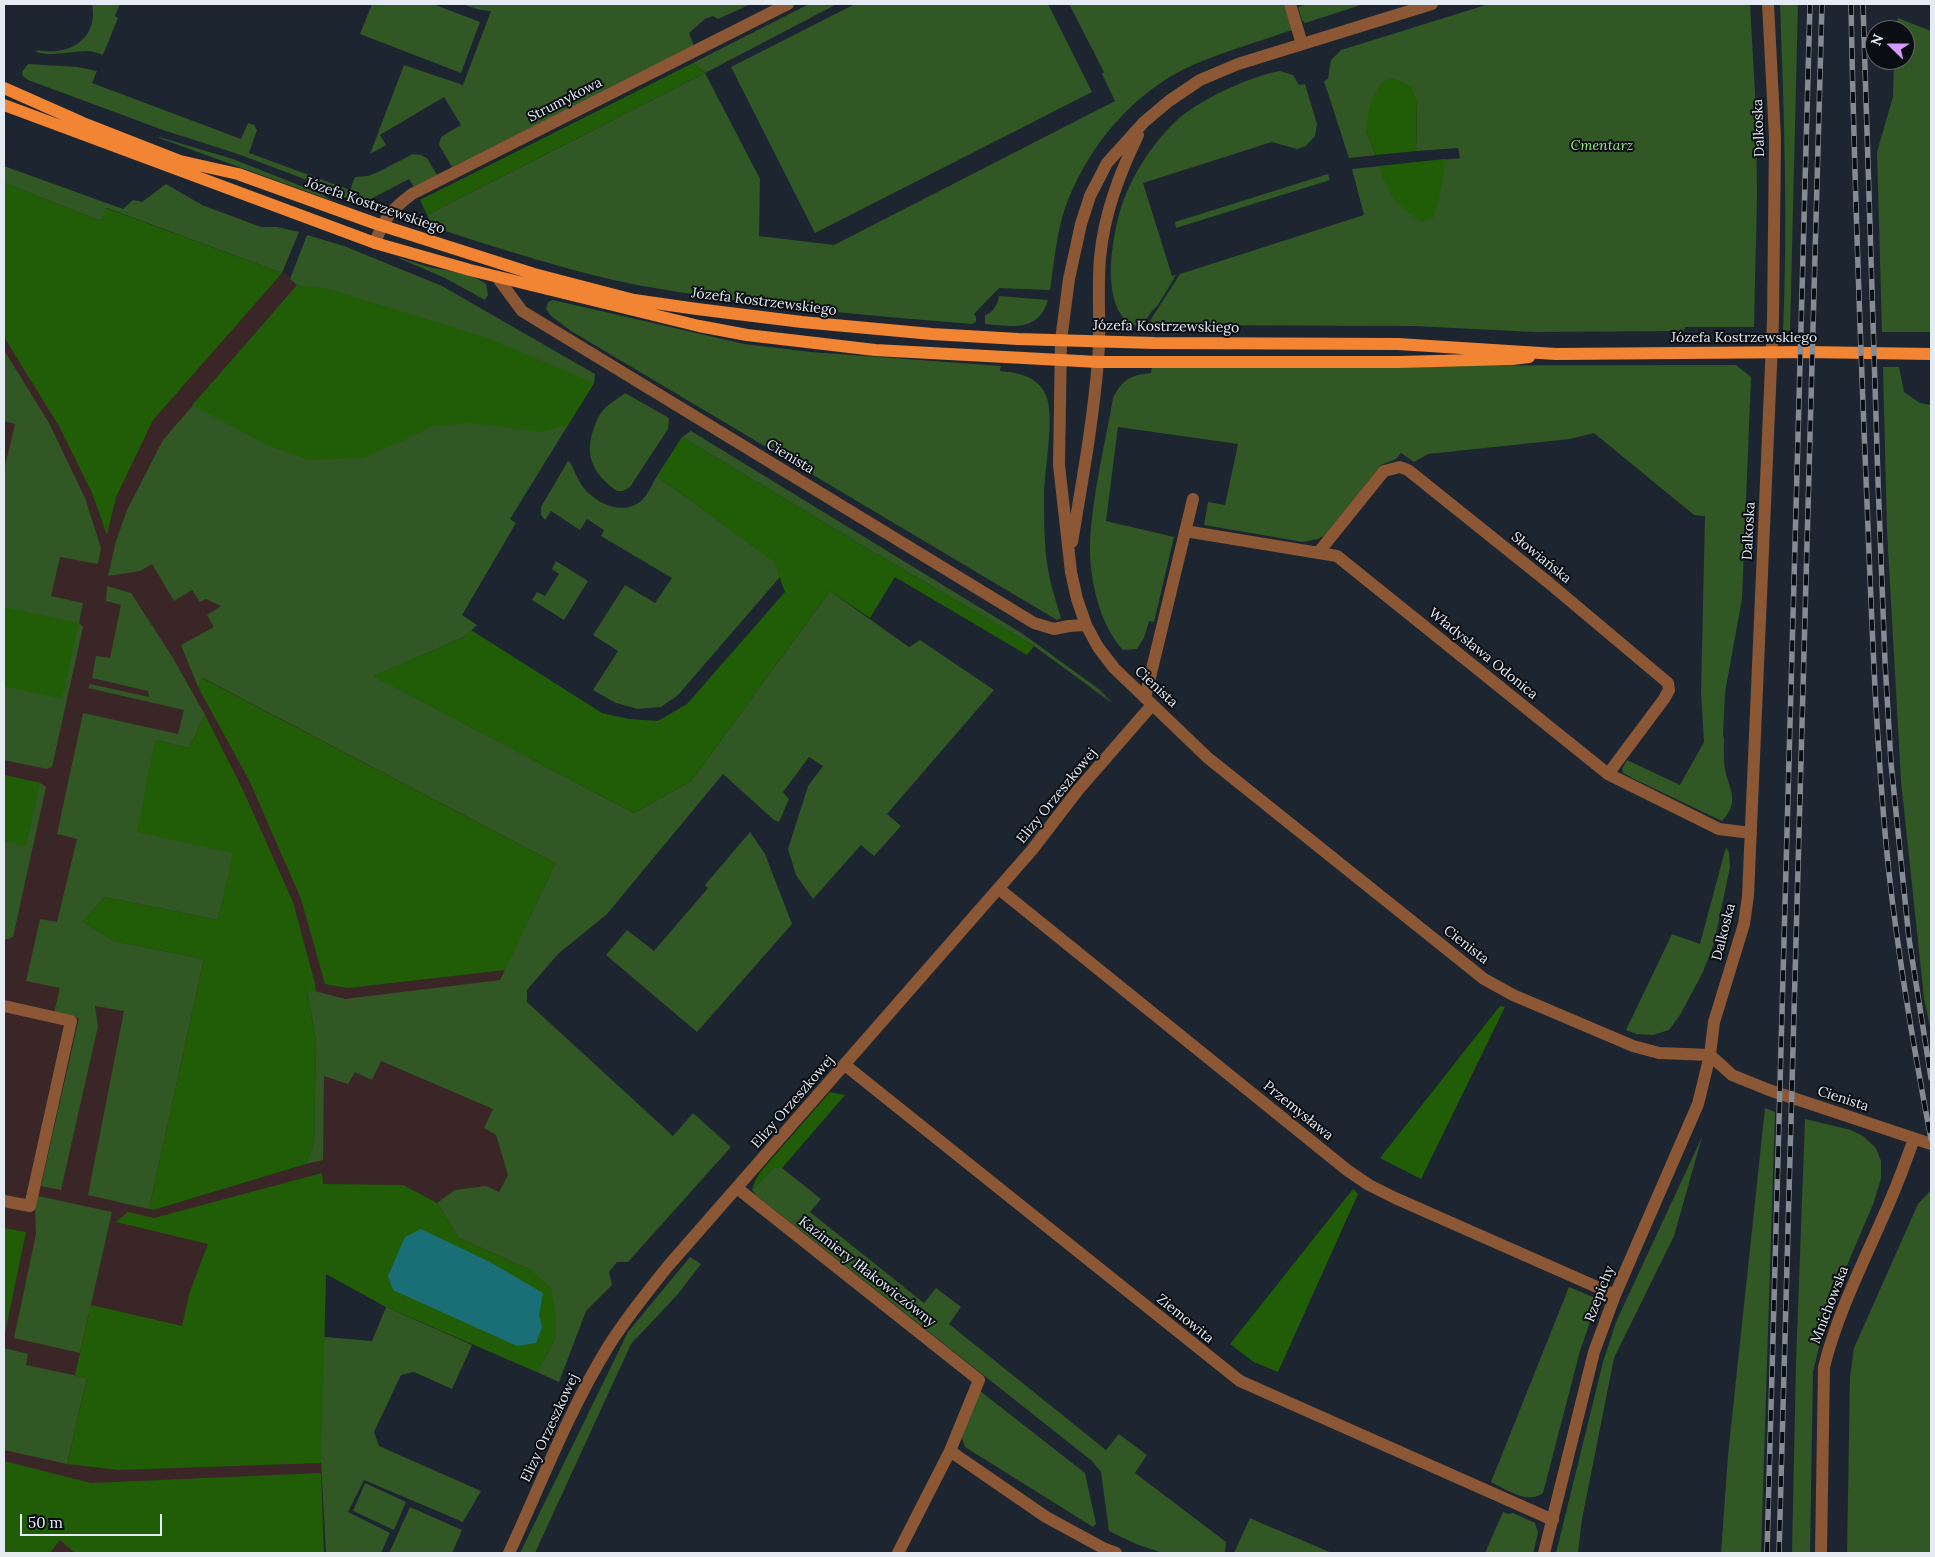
<!DOCTYPE html>
<html>
<head>
<meta charset="utf-8">
<style>
	body { margin:0 }
	#map { position:relative; width:1935px; height:1557px; overflow:hidden; background:#1d2530; font-family:Lora,serif }
	canvas { display:block }
	.frame { position:absolute; inset:0; border:5px solid #e5ebf3; pointer-events:none }
	.north { position:absolute; left:1865px; top:20px; width:50px; height:50px; box-sizing:border-box; background:#0a0e13; border:1px solid #62666d; border-radius:50%; rotate:292deg; font-size:14px; font-weight:700; line-height:20px; text-align:center; color:#e5ebf3 }
	.north::after { content:''; display:block; margin:auto; width:18px; height:22px; background:#d39cfc; clip-path:polygon(50% 0,100% 100%,50% 72%,0 100%) }
	.scale { position:absolute; left:20px; top:1514px; width:142px; height:22px; box-sizing:border-box; border:2px solid #e5ebf3; border-top:0; padding-left:6px; font-size:15px; line-height:18px; white-space:nowrap; color:#e5ebf3; -webkit-text-stroke:4px #0a0e13; paint-order:stroke }
</style>
</head>
<body>
<div id="map">
<canvas width="1935" height="1557"></canvas>
<div class="frame"></div>
<div class="north">N</div>
<div class="scale">50 m</div>
</div>
<script>
const ctx = document.querySelector('canvas').getContext('2d');
ctx.lineJoin = 'round';
function paint(path, color) { ctx.fillStyle = color; ctx.fill(path, 'evenodd'); }
function stroke(path, color, width, dash) { ctx.strokeStyle = color; ctx.lineWidth = width; ctx.lineCap = dash ? 'butt' : 'round'; ctx.setLineDash(dash || []); ctx.stroke(path); }
function write(font, color, halo, rows, align = 'center') {
  ctx.font = font + ' Lora,serif'; ctx.lineWidth = 4; ctx.setLineDash([]); ctx.textBaseline = 'middle'; ctx.strokeStyle = halo; ctx.fillStyle = color; for (const [text, x, y, turn = 0] of rows) {
    ctx.save(); ctx.translate(x, y); ctx.rotate((+turn || 0) * Math.PI / 180); ctx.textAlign = isNaN(turn) ? turn : align; if (halo) ctx.strokeText(text, 0, 0); ctx.fillText(text, 0, 0); ctx.restore();
  }
}
paint(new Path2D(`
	M4,183L147,224L287,274L298,285L192,405L116,541L594,792L555,863L456,1073L652,1162L628,1262H617L609,1272L612,1285L586,1311L559,1382L386,1307L326,1274L321,1468L324,1553H4Z`), '#3a2626');
paint(new Path2D(`
	M92,4H120L115,16L118,18L103,55C98,53 92,51 87,51C69,51 54,57 36,52L38,50C69,57 99,38 92,4Z
	M372,4H433L480,22L461,73L360,34Z
	M462,4H751L718,19L713,16L705,19L689,33L694,46L452,167L439,145L441,137L461,125L444,97L380,135L386,145L370,154L404,65L463,85L491,11L480,10Z
	M809,4H837L705,73L760,179L759,236L834,245L1115,101L1102,74L1104,72L1069,4H1284L1292,30C1260,41 1226,51 1195,64C1134,90 1085,149 1064,211C1056,237 1054,264 1050,290L999,288L974,314L976,317V322L972,324C860,315 748,305 637,285C568,271 501,249 433,227L427,215L705,73L693,63Z
	M855,4H1048L1092,92L815,233L731,67Z
	M1307,4H1364L1305,23L1302,20L1298,7Z
	M1489,4H1750L1756,112L1757,196L1754,327H1685L1684,331L1535,332L1414,326L1156,325L1146,327L1180,274L1364,215L1352,169L1460,158L1458,148L1416,151L1417,102L1366,131L1376,155L1349,158L1324,81L1328,79L1331,60L1341,50Z
	M1780,4H1798L1790,331H1783C1788,222 1784,113 1780,4Z
	M1898,18L1931,31V332H1882L1877,152L1893,97L1894,60H1905V30H1896Z
	M28,64L77,67L97,71L92,83L241,139L248,123L254,125L257,130L249,153L350,190L355,177L368,176L378,172L413,154L421,155L427,158L437,175L414,187L409,179L369,200L358,202L340,196L307,180L238,154L163,130L28,80L23,76L22,72Z
	M1280,71L1293,75L1299,85L1305,84L1317,124L1315,136L1306,146L1297,149L1272,142L1143,183L1172,276L1176,275L1158,305L1152,311L1141,327C1094,319 1113,224 1126,194C1137,168 1154,142 1175,122C1198,100 1248,77 1280,71Z
	M159,137L233,159L321,194L333,201L159,138Z
	M4,166L123,209L133,200L142,202L166,184L202,205L261,227H277L299,232L282,273L107,208L101,221L4,183Z
	M1328,174L1330,180L1176,228L1175,222Z
	M307,235L344,246L442,286L595,374L594,383L510,519L516,523L462,615L477,625L464,637L374,676L634,813L691,781L830,591L909,647L920,640L994,690L887,814L901,826L874,856L861,845L813,899L796,875L788,849L808,786L823,766L809,757L783,792L789,799L779,822L774,820L723,774L607,914L558,954L527,990V1002L673,1136L693,1113L731,1147L628,1262H617L609,1272L612,1285L586,1311L559,1382L537,1372L555,1339L531,1270L459,1238L437,1203L455,1190L486,1186L499,1192L508,1175L496,1135L484,1128L493,1109L381,1061L372,1080L355,1072L348,1084L324,1076L323,1160L306,1164L314,1143L316,1042L307,989L345,999L500,980L555,863L203,678L198,687L181,645L214,627L207,615L221,606L206,599L200,602L192,590L174,601L152,564L140,571L108,576L116,541L127,510L163,440L297,285L290,279Z
	M394,256L429,267L471,275L486,284L488,295L485,300L445,278Z
	M999,296L1048,300C1038,333 1011,326 985,324V315C993,313 998,304 999,296Z
	M553,300L744,344L811,352L1001,366L1000,371C1020,373 1039,376 1047,398C1054,418 1045,470 1044,493C1044,518 1044,545 1048,570C1051,586 1056,602 1061,618L1057,620L571,331L551,316L546,309L548,302Z
	M4,350L49,423L85,498L101,548L98,564L60,557L51,596L83,603L79,623L83,627L52,767L47,769L4,760V470L15,424L4,421Z
	M1736,365L1751,377L1742,599L1725,692L1723,735L1724,738C1724,749 1723,763 1726,774C1732,795 1738,803 1722,821L1632,778L1623,773L1622,769L1627,760L1680,785L1704,742L1701,692L1705,516L1694,515L1594,433L1570,439L1428,454L1414,462L1401,453L1396,459L1381,465L1325,535L1318,539L1303,542L1204,525L1208,502L1225,505L1238,444L1118,427L1106,521L1174,537L1154,622L1149,621L1144,638L1137,649L1123,650C1099,624 1089,578 1090,543C1092,497 1105,444 1113,398C1122,380 1130,375 1151,373L1152,366Z
	M1883,367H1899L1904,392L1920,403L1931,405V1032L1924,998L1901,781L1887,531Z
	M625,393L669,418L668,429L630,487L623,491H617C595,476 584,457 593,431C595,425 597,418 601,413C606,405 618,399 625,393Z
	M691,431L1023,634L1100,690L1112,703L1034,646L863,546L682,437Z
	M568,461L570,462C574,470 578,480 583,487C597,505 627,518 645,497C649,491 653,483 657,476L775,562L780,577L678,695L661,707L638,709L616,703L593,690L618,651L593,635L625,585L655,603L672,578L601,536L604,530L587,519L580,530L551,511L545,520L541,515V507Z
	M556,561L588,581L564,620L532,600L537,592L545,596L559,574L552,569Z
	M107,586L131,593L173,658L205,715L189,748L155,740L234,852L218,920L104,897L83,922L114,941L204,959L149,1209L88,1195L124,1011L95,1006L98,1026L61,1190L41,1186L79,1018L54,1013L60,988L26,981L40,919L57,922L77,839L57,834L83,713L178,734L184,710L88,688L90,684L149,697L148,691L92,678L96,656L110,658L121,605L106,601Z
	M4,775L40,783L46,787L13,937L4,940Z
	M750,832L765,854L792,924L697,1032L606,955L627,930L654,951L708,888L705,885Z
	M1726,847L1729,853L1730,867L1714,943L1703,972L1680,1015L1669,1030L1653,1035L1636,1034L1626,1030L1672,934L1700,944Z
	M1765,1108L1775,1112L1761,1553H1721L1728,1455Z
	M1805,1119L1851,1130L1863,1136L1876,1148L1881,1161V1178L1874,1202L1828,1310L1813,1372L1810,1553H1792L1796,1362Z
	M1702,1137L1674,1236L1614,1358L1582,1519L1578,1553H1556L1603,1362L1616,1322Z
	M773,1168H782L821,1199L810,1212L924,1303L936,1288L961,1307L949,1324L1106,1450L1119,1434L1147,1455L1135,1473L1226,1542L1225,1553H1163L1136,1544L1109,1531L1101,1472L1092,1461L756,1195L752,1190Z
	M1931,1190V1553H1847L1850,1377L1854,1348L1918,1204Z
	M38,1196L112,1212L80,1353L14,1338L36,1234L35,1209Z
	M690,1257L701,1264L678,1294L631,1344L535,1553H520L628,1332Z
	M1569,1287L1593,1297L1596,1305L1580,1351L1543,1493C1527,1505 1506,1489 1491,1482Z
	M386,1307L472,1345L452,1389L414,1372L401,1375L374,1432L379,1446L481,1491L463,1522L364,1480L348,1512L390,1533L381,1553H326L314,1336L372,1341Z
	M4,1348L28,1354L26,1365L87,1378L67,1464L4,1450Z
	M980,1391L1085,1473L1096,1524L1093,1527L965,1447L961,1435Z
	M365,1483L406,1502L394,1530L353,1511Z
	M410,1507L462,1530L452,1553H389Z
	M1503,1512L1508,1514L1513,1513L1535,1523L1538,1533L1533,1553H1485Z
	M1250,1518L1261,1523L1332,1553H1234Z`), '#305724');
paint(new Path2D(`
	M693,63L705,73L427,215L420,200Z
	M1394,78L1411,87L1417,102L1416,151L1376,155L1366,131L1369,107L1381,82Z
	M1445,159C1444,180 1440,198 1434,217L1422,222C1397,207 1388,194 1379,166Z
	M4,183L101,221L106,208L282,273L153,420L116,497L107,535L92,493L59,426L4,337Z
	M298,285L325,288L488,338L594,383L568,425L542,432L470,423L433,426L402,441L362,458L309,460L269,446L192,405Z
	M682,437L863,546L1034,646L1027,655L895,577L870,618L830,591L691,781L634,813L373,676L464,637L471,630L602,713L629,719L658,721L687,704L785,592L774,562L657,476Z
	M4,607L79,623L62,699L4,686Z
	M202,678L555,863L505,970L348,988L325,984L301,899L250,782L198,687Z
	M205,715L242,788L293,902L315,984L316,992L307,990L316,1042L314,1143L306,1164L153,1210L149,1209L204,959L113,941L83,922L104,897L218,920L233,853L137,832L155,740L189,748Z
	M4,775L40,783L26,846L4,841Z
	M1500,1006L1505,1007L1421,1179L1380,1158Z
	M830,1092L845,1095L782,1168H773L752,1190L755,1181L761,1171Z
	M322,1173L323,1184L403,1185L437,1203L459,1238L531,1270L551,1288L556,1315L555,1339L537,1372L386,1307L326,1274L321,1463L119,1470L67,1464L87,1379L75,1375L91,1305L182,1326L190,1291L208,1244L116,1222L128,1212L154,1218Z
	M1353,1189L1358,1194L1278,1372L1254,1362L1230,1344Z
	M4,1228L26,1232L4,1338Z
	M4,1461L91,1483L321,1473L324,1553H75L60,1540L50,1553H4Z`), '#215d07');
paint(new Path2D(`
	M421,1229L490,1262L543,1293L539,1315L542,1327L536,1343L517,1346L393,1290L388,1276L405,1237Z`), '#1a6f77');
stroke(new Path2D(`
	M1290,4L1302,44
	M1432,4L1238,64L1200,80L1169,101L1144,122L1107,163L1090,196L1081,224L1069,279L1061,340L1059,465L1071,572L1077,599L1086,625L1098,647L1114,668L1208,758L1484,979L1513,995L1633,1046L1659,1053L1710,1055L1732,1075L1769,1090L1931,1144
	M375,243C383,219 392,209 412,194L788,4
	M497,277L522,311L1034,623L1054,629L1069,626L1086,625
	M1185,531L1337,556L1608,774L1719,829L1751,833
	M1072,542C1082,482 1093,422 1098,361C1101,327 1097,292 1100,258C1104,214 1119,175 1138,135
	M1318,553L1384,471L1400,467L1408,470L1549,583L1668,683L1669,690L1664,699L1608,774
	M1145,698L1193,499
	M999,889L1347,1170L1369,1185L1395,1198L1615,1295
	M4,1006L71,1021L30,1206L4,1201
	M845,1065L1240,1381L1553,1520
	M737,1188L979,1380L950,1451L898,1553
	M950,1451L1046,1517L1105,1549L1116,1553
	M509,1553C541,1484 568,1412 608,1347C626,1318 648,1291 669,1265L1032,850L1078,790L1152,705
	M1544,1553L1594,1352L1615,1295L1698,1104L1710,1055L1714,1022L1744,924L1748,896L1773,320L1775,138L1768,4
	M1821,1553L1824,1367C1840,1304 1871,1248 1895,1189C1902,1172 1908,1155 1914,1139`), '#8b5734', 12);
stroke(new Path2D(`
	M4,88L83,123L180,161L238,174L374,223L534,274L634,300L697,309L802,322L932,334L1018,339L1154,343L1398,344L1556,354L1807,352L1931,354
	M4,105L375,243L470,270L699,326L747,335L875,350L1098,362H1398L1512,359L1529,357`), '#f18533', 12);
const rail = new Path2D(`
	M1851,4C1854,170 1860,336 1867,502C1872,625 1876,750 1889,873C1899,962 1914,1050 1931,1139
	M1863,4L1878,481L1885,662L1891,763L1909,939L1931,1078
	M1767,1553L1810,4
	M1779,1553L1822,4`);
stroke(rail, '#848b94', 5.5);
stroke(rail, '#0a0e13', 4, [11]);
write('14px', '#e5ebf3', '#0a0e13', [
	["Strumykowa",565,100,-27],
	["Dalkoska",1759,128,-92],
	["Józefa Kostrzewskiego",375,206,19],
	["Józefa Kostrzewskiego",764,302,7],
	["Józefa Kostrzewskiego",1166,327,1],
	["Józefa Kostrzewskiego",1744,338],
	["Cienista",790,457,31],
	["Dalkoska",1749,531,-87],
	["Słowiańska",1541,558,39],
	["Władysława Odonica",1483,654,39],
	["Cienista",1156,687,43],
	["Elizy Orzeszkowej",1057,796,-51],
	["Dalkoska",1724,932,-76],
	["Cienista",1466,945,38],
	["Cienista",1843,1099,18],
	["Elizy Orzeszkowej",793,1102,-49],
	["Przemysława",1298,1111,39],
	["Kazimiery Iłłakowiczówny",867,1272,38],
	["Rzepichy",1600,1294,-69],
	["Mnichowska",1830,1305,-69],
	["Ziemowita",1185,1319,39],
	["Elizy Orzeszkowej",550,1428,-65]
]);
write('italic 14px', '#9aea83', '#0a0e13', [
	["Cmentarz",1602,146]
]);
</script>
</body>
</html>
